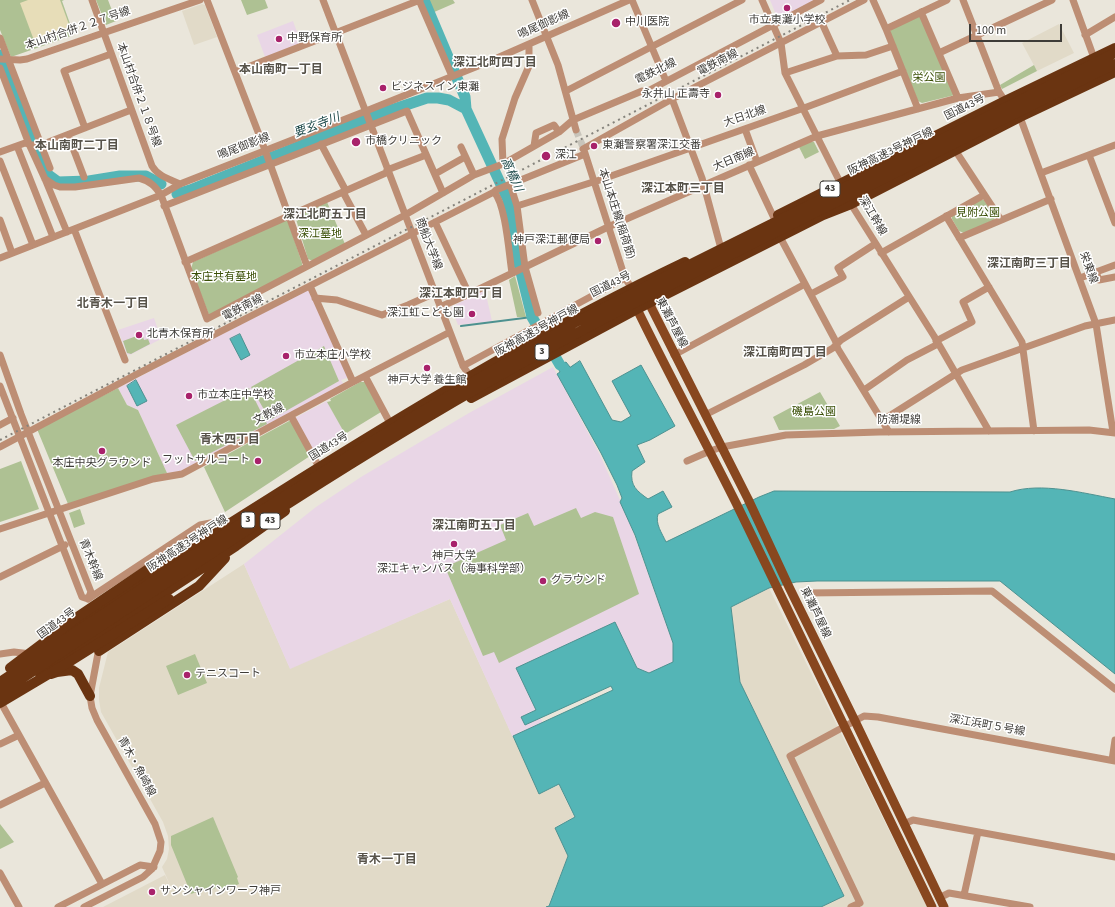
<!DOCTYPE html>
<html>
<head>
<meta charset="utf-8">
<style>
	body { margin:0 }
	#map { position:relative; width:1115px; height:907px; overflow:hidden; background:#eae6db; font-family:"Source Sans 3",sans-serif }
	canvas { display:block }
	.scale { position:absolute; left:969px; top:24px; width:93px; height:18px; box-sizing:border-box; border:2px solid #3e3c38; border-top:0; padding-left:5px; font-size:12px; line-height:14px; white-space:nowrap; color:#3e3c38; -webkit-text-stroke:3px #fff; paint-order:stroke }
</style>
</head>
<body>
<div id="map">
<canvas width="1115" height="907"></canvas>
<div class="scale">100 m</div>
</div>
<script>
const ctx = document.querySelector('canvas').getContext('2d');
ctx.lineJoin = 'round';
function paint(path, color) { ctx.fillStyle = color; ctx.fill(path, 'evenodd'); }
function stroke(path, color, width, dash) { ctx.strokeStyle = color; ctx.lineWidth = width; ctx.lineCap = dash ? 'butt' : 'round'; ctx.setLineDash(dash || []); ctx.stroke(path); }
function write(font, color, halo, rows, align = 'center') {
  ctx.font = font + ' "Source Sans 3","Noto Sans JP",sans-serif'; ctx.lineWidth = 3; ctx.setLineDash([]); ctx.textBaseline = 'middle'; ctx.strokeStyle = halo; ctx.fillStyle = color; for (const [text, x, y, turn = 0] of rows) {
    ctx.save(); ctx.translate(x, y); ctx.rotate((+turn || 0) * Math.PI / 180); ctx.textAlign = isNaN(turn) ? turn : align; if (halo) ctx.strokeText(text, 0, 0); ctx.fillText(text, 0, 0); ctx.restore();
  }
}
paint(new Path2D(`
	M202,4L205,5L217,37L194,45L182,11Z
	M1059,24L1074,53L1037,71L1022,43Z
	M244,564L290,668L450,599L539,794L559,785L574,817L555,827L568,856L548,906L546,907H103L165,875L175,896L162,867L167,859L169,849L168,836L163,822L101,712L99,700V688L108,652Z
	M769,588L927,907H821L844,896L740,682L731,607Z`), '#e1dac8');
paint(new Path2D(`
	M770,0H816L781,18L777,17Z
	M293,21L301,43L265,57L257,35Z
	M309,289L349,377L341,380L344,385L181,471L167,473L138,410L127,405L118,388Z
	M485,290L492,321L458,325L451,307Z
	M154,318L161,339L130,355L127,354L118,330Z
	M553,367L600,455L628,518L673,643L674,663L650,674L638,669L615,624L517,669L543,723L513,738L450,599L290,669L244,564L316,507L361,477L469,413Z
	M327,401L345,434L314,453L295,418Z`), '#e9d6e6');
paint(new Path2D(`
	M0,0H64L62,1L74,35L11,57L0,30Z
	M96,0H108L116,21L106,25Z
	M241,0H265L268,8L247,15Z
	M428,0H453L455,3L432,13L427,2Z
	M920,15L955,95L922,103L918,101L890,32L891,28Z
	M1034,65L1037,71L1002,89L1000,85Z
	M810,142H814L819,152L805,159L799,147Z
	M981,200H984L995,217L994,220L964,233L959,231L952,219V215Z
	M327,202L345,244L313,261L308,259L295,216Z
	M284,221H288L302,263V267L209,315L191,269L193,262Z
	M515,276L526,317H517L509,280Z
	M142,334L144,340L148,339L150,344L131,354L127,353L123,341Z
	M324,346L339,381L270,420L251,387Z
	M360,382H366L381,412L345,434L327,402L331,401L330,399Z
	M118,388L127,405L138,410L167,473L68,504L37,429Z
	M249,388L267,424L195,461L176,425Z
	M820,392L840,426L834,429L779,430L773,417Z
	M291,420L310,456L225,512L204,467Z
	M21,461L39,509L0,522V469Z
	M576,508L581,518L595,512L613,517L639,594L499,663L494,652L483,656L445,567L506,540L500,525L528,513L534,526Z
	M80,509L85,524L74,528L69,513Z
	M195,654L207,683L178,695L166,666Z
	M213,817L238,877L237,878L239,884L222,891L220,886L207,892L205,889L191,894L171,845V836Z
	M0,824L14,842L0,849Z`), '#aec193');
paint(new Path2D(`
	M28,0H60L71,30L35,43L20,3Z`), '#e7ddb8');
const water = new Path2D(`
	M240,334L250,355L241,360L230,339Z
	M580,361L612,420L621,422L631,416L612,381L641,365L675,426L650,440L637,445L645,462L632,471C630,486 637,491 648,499L663,491L672,507L658,514C655,524 662,533 666,542L759,497L774,491L1010,492C1041,482 1083,493 1115,499V674L1000,581H817L796,582L769,588L731,607L740,682L844,896L821,907H546L549,906L568,856L555,828L575,817L559,784L539,794L513,736L613,690L611,686L525,725L521,717L536,710L516,668L615,622L637,668L649,673L673,662V643L635,535L620,502L622,498L617,485L601,453L557,374L560,372L557,366L566,362L570,367Z
	M136,380L147,401L137,406L127,386Z`);
paint(water, '#54b5b6');
stroke(water, '#4d9190', 1);
stroke(new Path2D(`
	M461,326L532,317`), '#4d9190', 2);
stroke(new Path2D(`
	M424,0L465,97L466,109L508,200L516,252L532,317L560,365
	M0,55L32,139L47,174L58,182L89,181L120,176H146L161,184
	M177,194L190,190L382,113L427,98H438L449,100L466,109`), '#54b5b6', 11);
stroke(new Path2D(`
	M576,130L583,147`), '#c8c4ba', 7, [7, 3.5]);
stroke(new Path2D(`
	M92,0L152,166C158,176 169,179 180,184
	M207,0L265,150L307,266
	M323,0L450,332L463,366L472,379
	M419,0L452,76
	M532,0L558,65L576,130
	M632,0L666,81
	M762,0L781,43L785,73L842,186
	M873,0L886,29L918,109
	M963,0L999,92L1005,101
	M1073,0L1094,58
	M921,12L958,98
	M821,21L837,56
	M886,29L947,0
	M1085,35L1115,17
	M0,38L50,168
	M939,53L1052,0
	M0,59L20,60L27,59L200,0
	M0,68L29,144L45,179L67,232
	M235,72L420,0
	M785,73L837,56L866,55L893,46
	M566,91L742,0
	M672,99L702,178L720,245
	M1020,117L1096,324L1113,432
	M85,128L64,71L111,54
	M745,129L757,162
	M68,135L84,177
	M321,144L346,191
	M17,146L53,237
	M534,146L536,133L554,125L559,132
	M461,147L474,175
	M583,149L672,99L864,0
	M584,150L625,278L631,287
	M955,150L1001,220
	M0,152L25,143L31,145H41L131,110
	M1089,155L1115,223
	M0,161L33,245
	M503,164L502,139L515,98L529,66V44
	M749,165L774,218
	M387,170L426,155
	M1041,173L1115,145
	M435,174L465,157
	M45,179L54,185L60,187H75L139,178C150,181 155,186 161,195L207,319L405,215L474,175L503,164L559,132L573,120L642,91L644,93L821,0
	M594,182L804,108L903,71
	M510,184L517,206L525,267L538,313
	M343,192L366,235
	M494,192C506,205 509,255 512,273
	M849,201L934,336L989,431
	M164,206L407,111L443,193
	M517,206L593,182
	M946,216L1022,342L1034,431
	M0,220L12,253
	M435,222L469,294
	M74,229L125,360
	M780,237L835,340L838,349L889,432
	M959,238L1051,199
	M881,253L984,195
	M0,258L161,195L180,184L366,111L488,62L629,0
	M185,262L388,172
	M1096,272L1099,280L1115,277
	M1080,278L1115,265
	M310,286L353,382
	M811,294L843,277L838,268L875,244
	M315,298L337,300L382,315L408,305L435,293
	M440,307L469,294L608,227L817,136L958,98L999,92
	M936,341L972,322L963,302L989,287
	M0,355L21,414L91,592L88,599
	M674,355L805,284
	M463,366L625,278
	M365,376L390,423
	M0,386L82,597L88,599
	M864,390L907,360L938,344
	M705,415L804,365L833,348L841,340L909,297
	M291,416L319,467
	M883,420L962,370L1085,326L1115,320
	M0,425L13,418
	M0,447L139,373L494,192L496,190L585,154
	M687,461L710,451L722,447L786,435L879,432L1089,430L1115,433
	M0,529L153,479L182,474L353,382L450,332
	M0,577L65,545
	M805,593L992,591L1115,689
	M88,599L200,525L221,521
	M0,654L14,652L31,654
	M0,701L102,884
	M0,744L19,735
	M1112,760L1115,740
	M0,805L45,783
	M904,824L913,820L1115,857
	M0,873L19,907
	M964,895L978,832
	M939,898L949,893L1030,907
	M58,907L140,865L154,867
	M84,907L143,877L152,869L160,851L161,842L155,824L97,720L92,708L90,696L99,648
	M851,907L860,903L790,756L864,716L878,717L1115,761`), '#bd8e74', 7);
stroke(new Path2D(`
	M644,299L649,303L748,499L789,587L855,721L944,907
	M636,304L637,309C669,375 704,439 737,505L932,907`), '#88471f', 9);
stroke(new Path2D(`
	M778,215L1005,101L1115,48
	M471,398L637,309L823,215L851,204L1020,117L1115,72
	M178,549L210,528
	M60,636C138,580 221,529 302,478C427,400 553,325 685,262
	M99,651L199,586L225,558
	M40,674L236,546L285,511
	M51,674L57,672L72,670L78,674L90,696`), '#6a3411', 10);
stroke(new Path2D(`
	M0,440L850,0`), '#85837c', 2, [2, 4]);
stroke(new Path2D(`
	M10,668L79,616L178,549
	M0,682L234,528L339,462L402,423L576,322L669,275L1115,53
	M0,693C167,583 332,470 506,372C599,319 696,272 792,224C899,170 1007,117 1115,64
	M0,703L69,662L169,599`), '#6a3411', 10);
for (const [x, y, r, color] of [
	[787,8,4,"#a8226b"],
	[616,23,5,"#a8226b"],
	[279,39,4,"#a8226b"],
	[383,88,4,"#a8226b"],
	[718,95,4,"#a8226b"],
	[356,142,5,"#a8226b"],
	[594,146,4,"#a8226b"],
	[546,156,5,"#a8226b"],
	[598,241,4,"#a8226b"],
	[472,314,4,"#a8226b"],
	[139,335,4,"#a8226b"],
	[286,356,4,"#a8226b"],
	[427,368,4,"#a8226b"],
	[189,396,4,"#a8226b"],
	[102,451,4,"#a8226b"],
	[258,461,4,"#a8226b"],
	[454,544,4,"#a8226b"],
	[543,581,4,"#a8226b"],
	[187,675,4,"#a8226b"],
	[152,892,4,"#a8226b"]
]) { const dot = new Path2D(); dot.arc(x, y, r, 0, 2 * Math.PI); ctx.fillStyle = color; ctx.fill(dot); stroke(dot, '#fff', 1.5); }
for (const [x, y, w] of [
	[830,189,20],
	[542,352,14],
	[248,520,14],
	[270,521,20]
]) { const box = new Path2D(); box.roundRect(x - w / 2, y - 8, w, 16, 3); ctx.fillStyle = '#fff'; ctx.fill(box); stroke(box, '#3e3c38', 1); }
write('bold 10px', '#3e3c38', null, [
	["43",830,189],
	["3",542,352],
	["3",248,520],
	["43",270,521]
]);
write('11px', '#3e3c38', '#fff', [
	["市立東灘小学校",787,21,"center"],
	["中川医院",625,23],
	["中野保育所",287,39],
	["ビジネスイン東灘",391,88],
	["永井山 正壽寺",710,95,"right"],
	["市橋クリニック",365,142],
	["東灘警察署深江交番",602,146],
	["深江",555,156],
	["神戸深江郵便局",590,241,"right"],
	["深江虹こども園",464,314,"right"],
	["北青木保育所",147,335],
	["市立本庄小学校",294,356],
	["神戸大学 養生館",427,381,"center"],
	["市立本庄中学校",197,396],
	["フットサルコート",250,461,"right"],
	["本庄中央グラウンド",102,464,"center"],
	["神戸大学",454,557,"center"],
	["深江キャンパス（海事科学部）",454,570,"center"],
	["グラウンド",551,581],
	["テニスコート",195,675],
	["サンシャインワーフ神戸",160,892]
], 'left');
write('11px', '#3e3c38', '#fff', [
	["鳴尾御影線",544,25,-24],
	["本山村合併２２７号線",78,29,-19],
	["電鉄南線",718,63,-27],
	["電鉄北線",656,72,-26],
	["本山村合併２１８号線",138,95,70],
	["国道43号",965,108,-27],
	["大日北線",745,117,-19],
	["鳴尾御影線",244,147,-21],
	["阪神高速3号神戸線",891,152,-26],
	["大日南線",734,160,-23],
	["本山本庄線(稲荷筋)",616,214,72],
	["深江幹線",872,216,59],
	["商船大学線",428,244,69],
	["栄東線",1088,268,70],
	["国道43号",611,285,-27],
	["電鉄南線",243,308,-27],
	["東灘芦屋線",671,323,62],
	["阪神高速3号神戸線",537,331,-29],
	["文教線",269,415,-28],
	["防潮堤線",899,421],
	["国道43号",329,447,-32],
	["阪神高速3号神戸線",188,544,-33],
	["青木幹線",90,560,68],
	["東灘芦屋線",815,613,64],
	["国道43号",57,624,-36],
	["深江浜町５号線",987,726,10],
	["青木・魚崎線",136,767,61]
]);
write('11px', '#3a4f06', '#fff', [
	["栄公園",929,79],
	["見附公園",978,214],
	["深江墓地",320,235],
	["本庄共有墓地",224,278],
	["磯島公園",814,413]
]);
write('bold 12px', '#57534a', '#fff', [
	["深江北町四丁目",495,63],
	["本山南町一丁目",281,70],
	["本山南町二丁目",77,146],
	["深江本町三丁目",683,189],
	["深江北町五丁目",325,215],
	["深江南町三丁目",1029,264],
	["深江本町四丁目",461,294],
	["北青木一丁目",113,304],
	["深江南町四丁目",785,353],
	["青木四丁目",230,440],
	["深江南町五丁目",474,526],
	["青木一丁目",387,860]
]);
write('italic 12px', '#1b4848', '#fff', [
	["要玄寺川",317,126,-21],
	["高橋川",511,175,66]
]);
</script>
</body>
</html>
